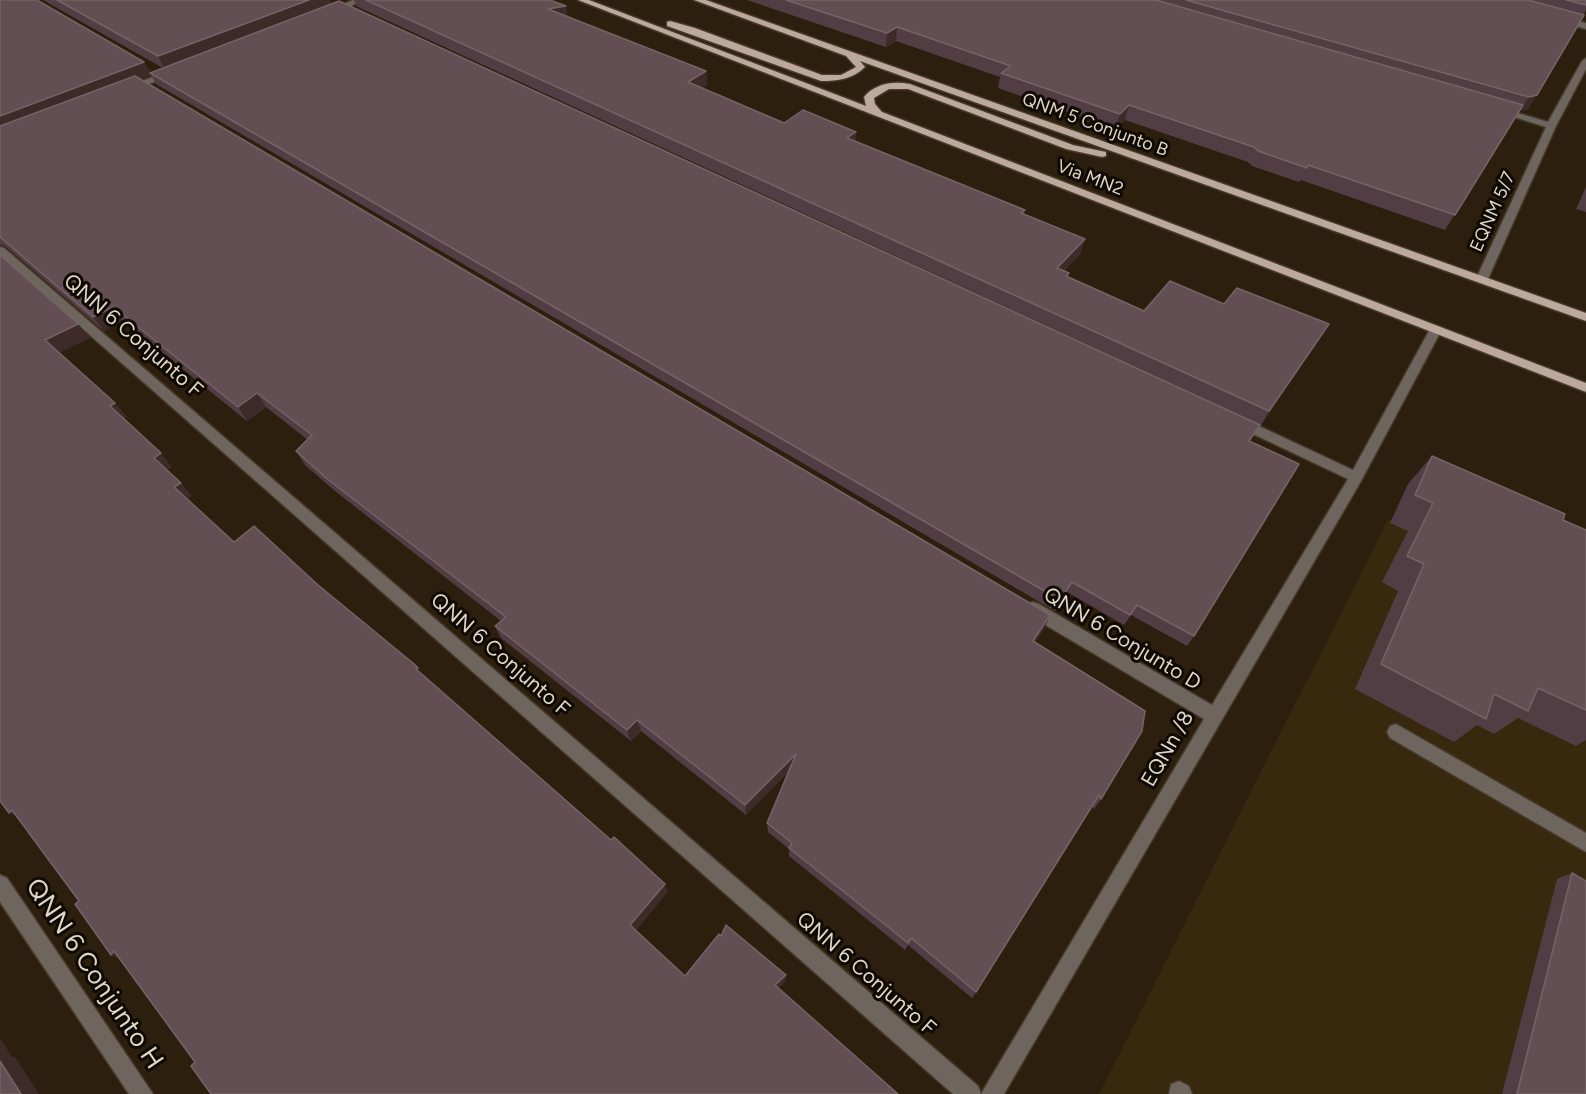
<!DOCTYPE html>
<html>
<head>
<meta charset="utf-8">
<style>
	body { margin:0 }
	canvas { display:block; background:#2c1f0d }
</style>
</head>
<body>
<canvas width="1586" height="1094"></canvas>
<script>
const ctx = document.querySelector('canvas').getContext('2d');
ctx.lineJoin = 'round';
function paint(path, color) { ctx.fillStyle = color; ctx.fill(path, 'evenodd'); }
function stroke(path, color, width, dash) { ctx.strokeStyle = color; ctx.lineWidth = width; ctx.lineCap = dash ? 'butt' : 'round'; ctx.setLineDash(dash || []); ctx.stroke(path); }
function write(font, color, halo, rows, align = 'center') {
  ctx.font = font + ' Figtree,sans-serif'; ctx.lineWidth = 6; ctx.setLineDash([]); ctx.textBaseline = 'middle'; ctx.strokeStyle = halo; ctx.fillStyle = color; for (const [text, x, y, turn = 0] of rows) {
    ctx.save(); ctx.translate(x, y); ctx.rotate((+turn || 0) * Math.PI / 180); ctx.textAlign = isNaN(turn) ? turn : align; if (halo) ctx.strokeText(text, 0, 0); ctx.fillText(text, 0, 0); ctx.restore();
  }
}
paint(new Path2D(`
	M1388,519L1586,611V1094H1099Z`), '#38280e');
const minor = new Path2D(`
	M353,0H364L333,14L326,12Z
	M1560,17L1586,23V29L1557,21L1556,19Z
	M1586,58V69L1556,126L1488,279L1482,283L1478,282L1476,279L1546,127L1492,110L1497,107L1548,122L1582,61Z
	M171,70L174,71V75L129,91L121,89Z
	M0,247L4,248L978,1086L981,1094H953L0,256Z
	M1435,327L1441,331L1361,481L1004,1094H981L1204,719L1027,614L1025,609L1027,604L1033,602L1039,604L1212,705L1348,479L1234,425L1232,422L1234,419H1244L1353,470L1429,331Z
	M1396,724L1586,833V852L1390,738L1387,732L1390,726Z
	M0,875L7,878L153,1094H129L0,902Z
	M1179,1081L1189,1086L1192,1094H1169L1171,1084Z`);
const major = new Path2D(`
	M578,0H589L866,106L864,97C876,83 893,81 910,84L1073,145L1106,152V156L1102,157L1066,149L908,89H889L874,98L875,104L882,112L1586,383V392Z
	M694,0H706L1586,313V321L860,61L865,67C853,79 838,81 821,81L667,26V22L670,21L695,28L822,75H841L856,67L846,56Z`);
stroke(minor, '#453928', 3);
stroke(major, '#453928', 3);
paint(minor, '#6e655e');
paint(major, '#bca99b');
paint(new Path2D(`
	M0,0L151,73L163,68L43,0H330L331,4L1250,441L1194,636L1187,646L1131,615L1124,625L1067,592L1055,611L156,84L151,75L140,79L1050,615L1045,627L1035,642L1101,799L1094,809L1092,805L976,992L972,998L908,945L905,950L789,856V849L768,832L767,823L788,772L746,815L641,731L631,741L501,638L495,626L501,621L335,491L305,465L296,451L308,440L266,407L247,421L123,321L104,331L5,246L0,245Z
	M354,0H550L568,17L706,71L707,85L702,88L784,123L856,132V141L1025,210L1024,214L1081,253L1064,271L1069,273L1068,277L1144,311L1224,304L1321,337L1261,425L356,6Z
	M747,0H1586V10L1528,109L1519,111L1445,230L1301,180L1299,182L1252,166L1248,162L1125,120L1115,129L998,88L1000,77L896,41L886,47Z
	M1586,187V212L1576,209Z
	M1432,456L1563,520L1586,530V740L1576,746L1518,718L1494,734L1477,725L1454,742L1355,689L1398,591L1382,582L1408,531L1390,523L1408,484Z
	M1572,873L1586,1094H1502L1557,879Z`), '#533d45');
paint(new Path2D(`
	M309,0H330L332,6L165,70L158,56Z
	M566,6L568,19L548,9Z
	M897,27L896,41L886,47L887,33Z
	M144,62L152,74L150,73L151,75L0,134V116Z
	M706,71L707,85L689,95L688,82Z
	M1537,95L1528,109L1519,111L1529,97Z
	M1129,105L1125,120L1115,129L1120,114Z
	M856,132V145L847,138Z
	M1085,239L1081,253L1053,282L1057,268Z
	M113,307L123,321L104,331L93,317Z
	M78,324L90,338L57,354L45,340Z
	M1329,324L1321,337L1261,425L1269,411Z
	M257,393L266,407L247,421L238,407Z
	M115,403L127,417L122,419L110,406Z
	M161,453L172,467L165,471L154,458Z
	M181,483L192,496L186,500L174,487Z
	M1072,582L1067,592L1055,611L1060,600Z
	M1050,615L1045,627L1028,653L1033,641Z
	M637,720L641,731L631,741L627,730Z
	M796,754L795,764L746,815L745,805Z
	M12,810L27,822L9,813Z
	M665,884L668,892L634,933L630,925Z
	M114,951L128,962L111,955Z
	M786,975V981L776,991L775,985Z
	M0,1038L12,1057L16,1058L39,1094H21L0,1061Z`), '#3d2a29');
const building = new Path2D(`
	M0,0H37L144,62L0,116Z
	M57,0H309L158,56Z
	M366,0H550L566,6L548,9L706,71L688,82L784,123L803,110L856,132L847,138L1025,210L1021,213L1085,239L1057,268L1069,273L1066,276L1144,311L1170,281L1224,304L1237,288L1329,324L1269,411Z
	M786,0H1156L1523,105L1455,215L1308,165L1307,168L1258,151L1254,147L1129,105L1120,114L1001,73L1011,66L897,27L887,33Z
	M1186,0H1528L1584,15L1537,95L1529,97Z
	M1566,0H1586V5Z
	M339,1L1260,425L1249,441L1299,464L1194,636L1137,605L1130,615L1072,582L1060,600L150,73Z
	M135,76L1050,615L1033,641L1145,711L1142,731L1101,799L1099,795L976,992L911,938L908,943L789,848L792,843L767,823L796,754L745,805L637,720L627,730L495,626L506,617L326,478L296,451L312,435L257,393L238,407L113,307L93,317L0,237V126Z
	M0,255L78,324L45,340L115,403L110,406L161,453L154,458L181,483L174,487L234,542L254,526L318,585L413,663L418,668L416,669L611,840L614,837L665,884L630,925L685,976L719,934L721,936L726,925L786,975L775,985L898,1094H211L191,1066L195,1062L114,951L111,955L75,904L79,901L12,810L9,813L0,801Z
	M1432,456L1565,514L1563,520L1586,530V710L1538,688L1528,711L1494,694L1486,719L1381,664L1424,564L1407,556L1433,503L1415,495Z
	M1572,873L1586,881V1094H1517Z
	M0,1061L21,1094H0Z`);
paint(building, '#624e53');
stroke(building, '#766366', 1.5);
write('18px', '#ded6cb', '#100a04', [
	["QNM 5 Conjunto B",1095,125,20],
	["Via MN2",1090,178,21],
	["EQNM 5/7",1493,212,-66]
]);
write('21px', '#ded6cb', '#100a04', [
	["QNN 6 Conjunto F",133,336,41],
	["QNN 6 Conjunto D",1122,639,31],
	["QNN 6 Conjunto F",500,655,41],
	["EQNn /8",1168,749,-60],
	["QNN 6 Conjunto F",866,974,41]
]);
write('26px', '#ded6cb', '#100a04', [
	["QNN 6 Conjunto H",94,974,56]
]);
</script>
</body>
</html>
